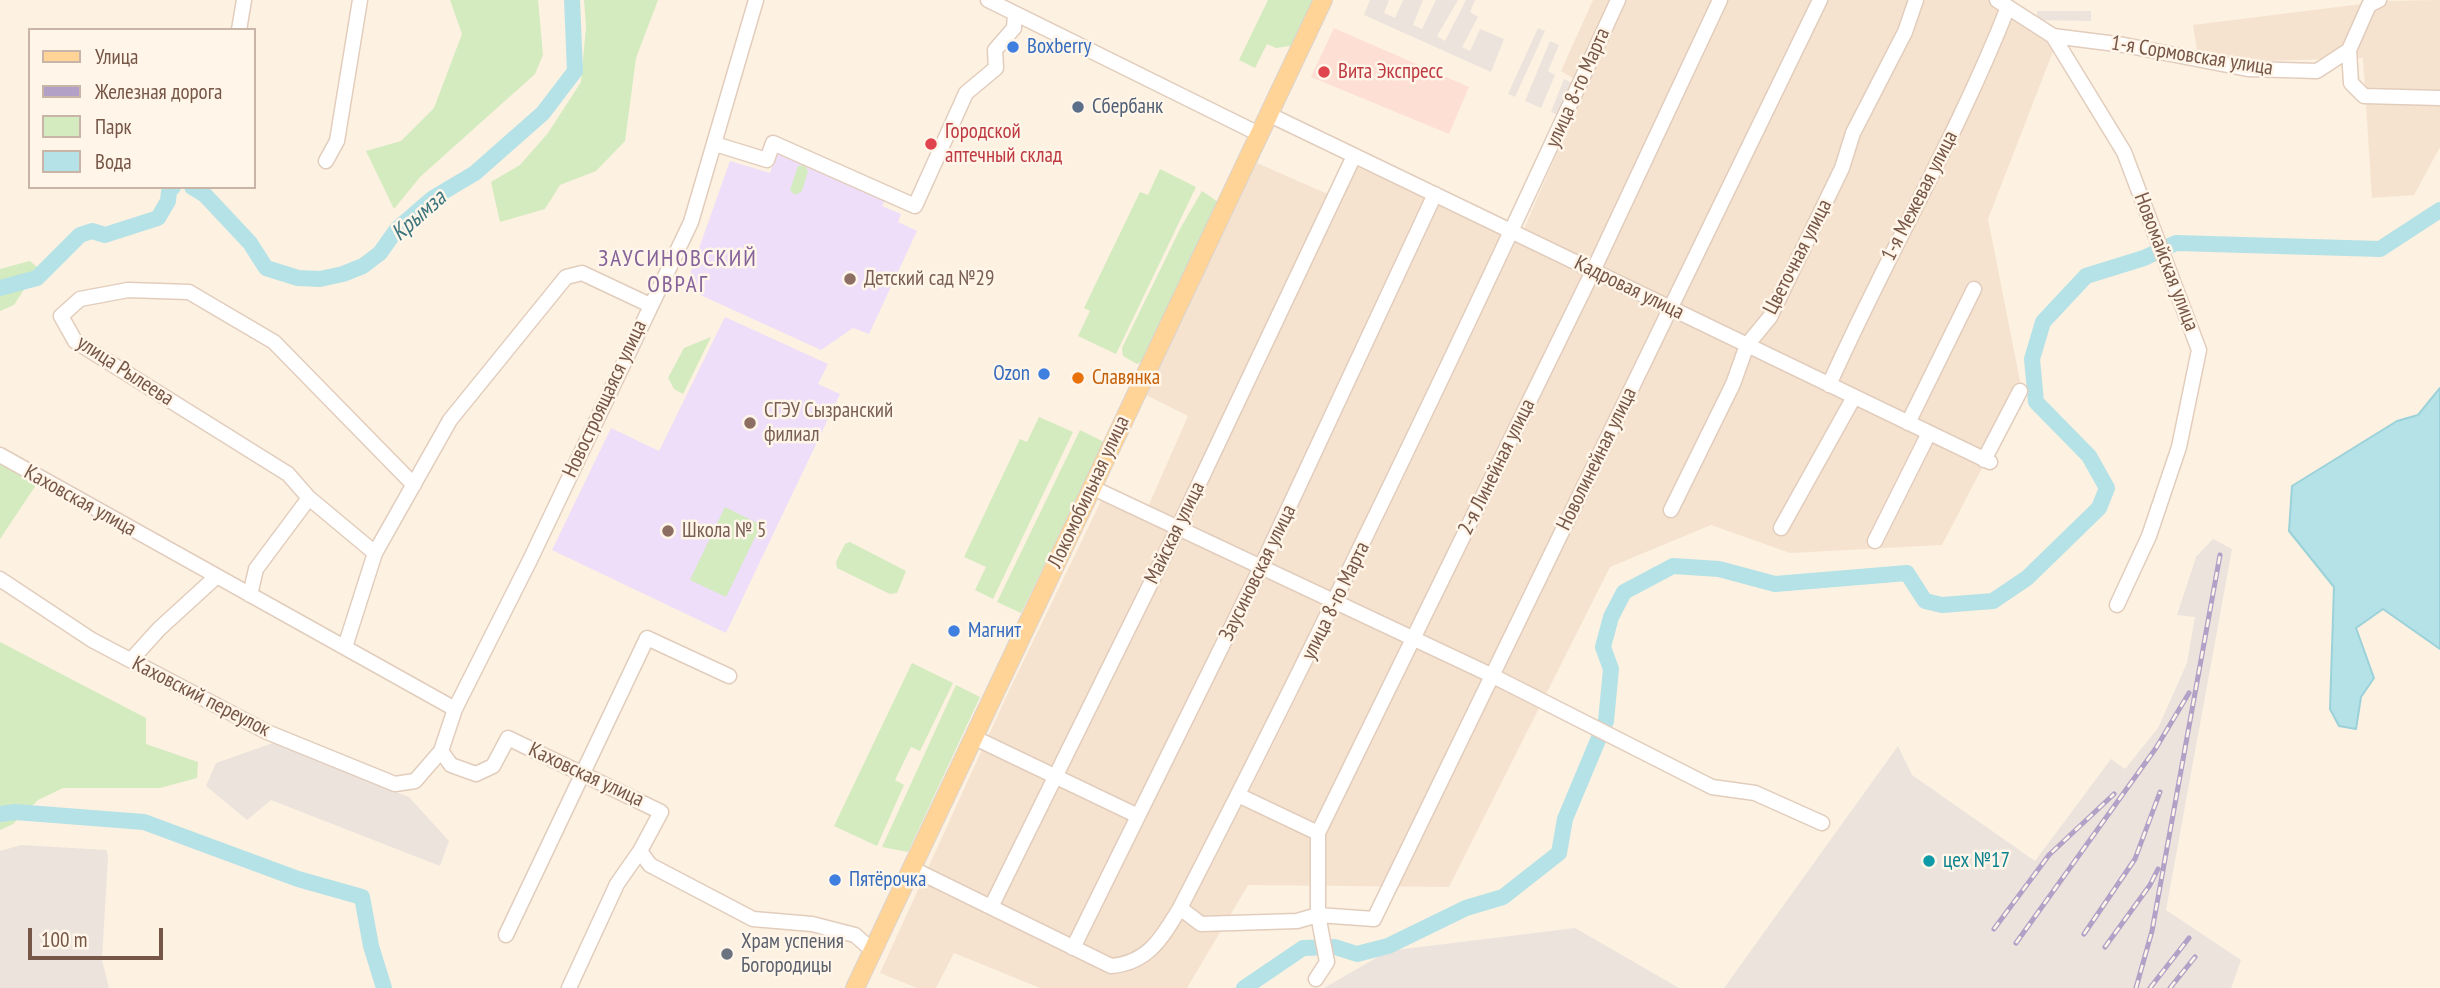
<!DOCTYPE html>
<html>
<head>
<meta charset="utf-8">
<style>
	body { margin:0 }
	#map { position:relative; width:2440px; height:988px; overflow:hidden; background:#fdf1e1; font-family:"PT Sans Narrow",sans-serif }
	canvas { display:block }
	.legend { position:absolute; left:28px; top:28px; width:228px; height:161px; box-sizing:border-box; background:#fff5e8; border:2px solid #c8b5a8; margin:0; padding:9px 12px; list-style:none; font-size:21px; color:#765647 }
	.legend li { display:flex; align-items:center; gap:14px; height:35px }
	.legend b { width:35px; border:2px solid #c8b5a8 }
	.scale { position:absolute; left:28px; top:928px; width:135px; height:32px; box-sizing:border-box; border:4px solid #765647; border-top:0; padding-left:9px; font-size:21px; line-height:24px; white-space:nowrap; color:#765647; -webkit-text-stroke:5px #fff5e8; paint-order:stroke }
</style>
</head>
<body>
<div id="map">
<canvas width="2440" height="988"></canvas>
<ul class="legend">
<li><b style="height:9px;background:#ffd496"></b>Улица</li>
<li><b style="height:9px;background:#b3a0c7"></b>Железная дорога</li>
<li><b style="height:19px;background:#d3ebbf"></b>Парк</li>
<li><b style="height:19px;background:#b5e2e7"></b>Вода</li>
</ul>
<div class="scale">100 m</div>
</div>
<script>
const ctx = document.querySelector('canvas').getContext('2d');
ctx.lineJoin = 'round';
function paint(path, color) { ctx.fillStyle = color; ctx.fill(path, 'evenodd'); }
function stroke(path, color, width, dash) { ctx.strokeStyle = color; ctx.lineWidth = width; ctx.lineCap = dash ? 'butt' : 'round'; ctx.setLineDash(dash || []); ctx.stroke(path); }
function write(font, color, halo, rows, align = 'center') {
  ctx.font = font + ' "PT Sans Narrow",sans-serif'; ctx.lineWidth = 5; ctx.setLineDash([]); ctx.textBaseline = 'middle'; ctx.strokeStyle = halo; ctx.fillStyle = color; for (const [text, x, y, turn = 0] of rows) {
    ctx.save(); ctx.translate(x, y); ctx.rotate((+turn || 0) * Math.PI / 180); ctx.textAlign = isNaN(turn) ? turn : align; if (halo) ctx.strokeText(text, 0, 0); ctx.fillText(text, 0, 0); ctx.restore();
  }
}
paint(new Path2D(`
	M1593,0H1991L2038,30L2054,49L1988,219L2022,391L1942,545L1790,553L1711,525L1610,567L1449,887L1248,885L1187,988H1040L954,953L936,988H917L880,973L1007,695L1102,499L1144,516L1188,416L1146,395L1257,163L1330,195L1346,162L1520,238L1586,86L1561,71Z
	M2440,0V147L2414,195L2372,198L2363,58L2199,63L2193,25L2386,1Z`), '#f5e3cf');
paint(new Path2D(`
	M1334,28L1469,87L1449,134L1311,77Z`), '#fedfd4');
paint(new Path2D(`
	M1370,0H1389L1384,13L1395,18L1403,0H1423L1413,25L1422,29L1436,0H1458L1437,36L1445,41L1466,0H1475L1470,12L1478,17L1462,47L1470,51L1480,29L1504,39L1491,72L1364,15Z
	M2037,11H2091V21L2037,20Z
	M1538,28L1545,31L1515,97L1508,94Z
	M1550,41L1559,45L1548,71L1555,75L1541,108L1525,101Z
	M1564,79L1572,83L1560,116L1551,112Z
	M2213,539L2232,549L2166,910L2241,960L2231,988H1724L1898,746L1912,775L2035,861L2111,759L2125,769L2158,728L2187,663L2195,617L2177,615L2196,557Z
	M273,743L409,797L449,841L440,866L271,800L247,820L206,786L216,763Z
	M21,845L106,850L108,856L102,960L109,988H0V851Z
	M1575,928L1679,988H1324L1388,951Z`), '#ece3dd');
paint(new Path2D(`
	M778,149L886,198L882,206L901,214L898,222L917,231L869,334L853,328L821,350L685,288L730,161L770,173Z
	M725,317L828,364L818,384L840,394L726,633L552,550L611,428L659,451Z`), '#eedef9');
paint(new Path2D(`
	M450,0H538L543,55L535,74L420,177L394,209L366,151L401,141L434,108L462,34Z
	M584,0H658L636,58L625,141L596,171L560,185L545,209L500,222L491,182L520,165L548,133L581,82L586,27Z
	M1268,0H1317L1296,45L1276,48L1267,44L1255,68L1239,60Z
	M805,165L808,171L802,191L795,195L790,190L798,166Z
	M1160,169L1196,187L1116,354L1078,336L1090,311L1084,308L1140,192L1148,195Z
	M1202,191L1218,202L1143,361L1137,364L1123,356L1122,348L1181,227Z
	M30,261L38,268L14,305L0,311V269Z
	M711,337L683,394L674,389L668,378L684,348Z
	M1039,417L1073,432L993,599L975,590L986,567L964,557L1020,439L1027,442Z
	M1080,430L1104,442L1021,613L997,602Z
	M0,457L40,479L0,539Z
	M725,507L761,525L726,597L690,580Z
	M850,542L906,571L897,593L890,594L837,568L836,562L845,544Z
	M0,642L146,718V744L198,762L197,778L160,788H63L38,800L13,824L0,830Z
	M912,663L953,683L920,751L911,747L895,780L904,785L877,846L834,826Z
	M956,685L980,697L908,852L882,847Z`), '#d3ebbf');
const water = new Path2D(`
	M2440,388V649L2383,609L2356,628L2374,678L2361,697L2356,729L2339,726L2330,709L2334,587L2289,531L2292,486L2397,421L2418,415Z`);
paint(water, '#b5e2e7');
stroke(water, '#9bd2da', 2);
stroke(new Path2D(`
	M192,187L205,195L250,243L266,268L298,278L320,279L343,274L363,266L380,253L397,229L433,198L475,173L543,113L575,71L572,0
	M0,288L37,278L80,235L92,231L105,235L158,218L168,201L169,191L173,187
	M0,814L15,812L144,822L298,879L362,897L371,946L384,988
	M1244,988L1303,948L1335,947L1357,954L1388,946L1466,908L1503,897L1559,853L1565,819L1606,721L1611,669L1603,647L1611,617L1624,592L1673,566L1719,569L1775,584L1907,573L1925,601L1942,605L1993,601L2027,578L2099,508L2107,488L2089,456L2036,402L2032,359L2043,322L2086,276L2144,258L2176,243L2380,249L2440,210`), '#b5e2e7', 16);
const minor = new Path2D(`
	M988,0L1259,134
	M1997,0L2053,36L2124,152L2199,350L2179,447L2149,536L2117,605
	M239,30L244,0
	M2053,36L2124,45L2248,69L2317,71L2349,50L2369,5L2379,0
	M2349,50L2351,83L2364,96L2440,98
	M1268,114L1990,462
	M715,144L767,160L773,143L915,206L966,93L996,68L995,50L1014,28L1015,14
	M326,161L337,141L360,0
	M1829,385C1886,257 1957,137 2008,7
	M1908,423L1974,289
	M0,455L455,709
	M1984,460L2020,391
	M1091,487L1493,676L1712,787L1755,793L1822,823
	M1671,510L1733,384L1747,345L1770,317L1842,168L1853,133L1905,32L1916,0
	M1781,528L1854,397
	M1875,541L1929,433
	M375,553L309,498L288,474L75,341L61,316L80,299L128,290L189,292L274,342L414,485
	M0,579L92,640L267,732L395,784L415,781L441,751L455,709L530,560L691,222L756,0
	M250,595L256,569L309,498
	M345,647L375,553L450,420L566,277L582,273L650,305
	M131,660L159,629L217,576
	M973,737L1138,816
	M441,751L451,765L476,774L493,766L508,738L661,812L640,851L650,865L753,919L812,924L847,933L855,935L873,951
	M1238,795L1318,833
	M911,868L1111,966C1148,963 1162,938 1180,908C1334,609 1478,306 1618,0
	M991,907L1178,528L1354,156
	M1180,908L1201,924L1297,921L1318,915L1374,919L1820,0
	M506,935L647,638L729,676
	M1073,948L1261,567L1435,194
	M1316,979L1327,962L1318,915V833L1593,271L1720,0
	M569,988L617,884L640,851`);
const major = new Path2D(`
	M855,988L1323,0`);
stroke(minor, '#e2cdbd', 17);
stroke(major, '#dbd3cf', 20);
stroke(minor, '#fff', 14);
stroke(major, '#ffd496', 18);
const rail = new Path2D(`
	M1994,929L2049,855L2114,794
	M2084,934L2135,859L2160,792
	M2016,943L2156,748L2189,693
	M2105,947L2150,885L2158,869
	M2136,988L2152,931L2220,555
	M2150,988L2189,938
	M2170,988L2195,957`);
stroke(rail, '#b3a0c7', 5);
stroke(rail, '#fff5e8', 2.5, [8]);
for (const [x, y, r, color] of [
	[1013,47,7,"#3f7fe0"],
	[1324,72,7,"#e0444e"],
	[1078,107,7,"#5c6f8a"],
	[931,144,7,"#e0444e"],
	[850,279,7,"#8d6e63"],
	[1044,374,7,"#3f7fe0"],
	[1078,378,7,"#e8710a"],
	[750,423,7,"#8d6e63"],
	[668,531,7,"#8d6e63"],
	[954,631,7,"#3f7fe0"],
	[1929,861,7,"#0f9aa8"],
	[835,880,7,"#3f7fe0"],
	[727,954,7,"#6b7280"]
]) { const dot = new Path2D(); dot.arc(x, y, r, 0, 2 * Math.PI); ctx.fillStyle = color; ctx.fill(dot); stroke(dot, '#fff5e8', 2.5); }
write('21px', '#366cbe', '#fff5e8', [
	["Boxberry",1027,47],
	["Ozon",1030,374,"right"],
	["Магнит",968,631],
	["Пятёрочка",849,880]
], 'left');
write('21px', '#765647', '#fff5e8', [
	["1-я Сормовская улица",2192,56,9],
	["улица 8-го Марта",1578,88,-66],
	["1-я Межевая улица",1920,196,-63],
	["Цветочная улица",1798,257,-63],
	["Новомайская улица",2166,262,69],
	["Кадровая улица",1629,288,26],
	["улица Рылеева",125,371,33],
	["Новостроящаяся улица",605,399,-65],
	["Новолинейная улица",1597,459,-64],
	["2-я Линейная улица",1497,467,-64],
	["Локомобильная улица",1089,492,-65],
	["Каховская улица",80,501,29],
	["Майская улица",1175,533,-64],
	["Заусиновская улица",1258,573,-64],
	["улица 8-го Марта",1336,601,-64],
	["Каховский переулок",201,697,27],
	["Каховская улица",586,775,25]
]);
write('21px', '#be3a42', '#fff5e8', [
	["Вита Экспресс",1338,72],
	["Городской",945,132],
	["аптечный склад",945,156]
], 'left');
write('21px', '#4e5e75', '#fff5e8', [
	["Сбербанк",1092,107]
], 'left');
write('21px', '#785e54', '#fff5e8', [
	["Детский сад №29",864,279],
	["СГЭУ Сызранский",764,411],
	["филиал",764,435],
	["Школа № 5",682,531]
], 'left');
write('21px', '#c56008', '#fff5e8', [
	["Славянка",1092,378]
], 'left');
write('21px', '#0d838f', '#fff5e8', [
	["цех №17",1943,861]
], 'left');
write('21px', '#5b616d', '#fff5e8', [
	["Храм успения",741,942],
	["Богородицы",741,966]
], 'left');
write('italic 23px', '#3a747c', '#fff5e8', [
	["Крымза",419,216,-41]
]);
ctx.letterSpacing = '2px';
write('23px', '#85629a', '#fff5e8', [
	["ЗАУСИНОВСКИЙ",678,259],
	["ОВРАГ",678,285]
]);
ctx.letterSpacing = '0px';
</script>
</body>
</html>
